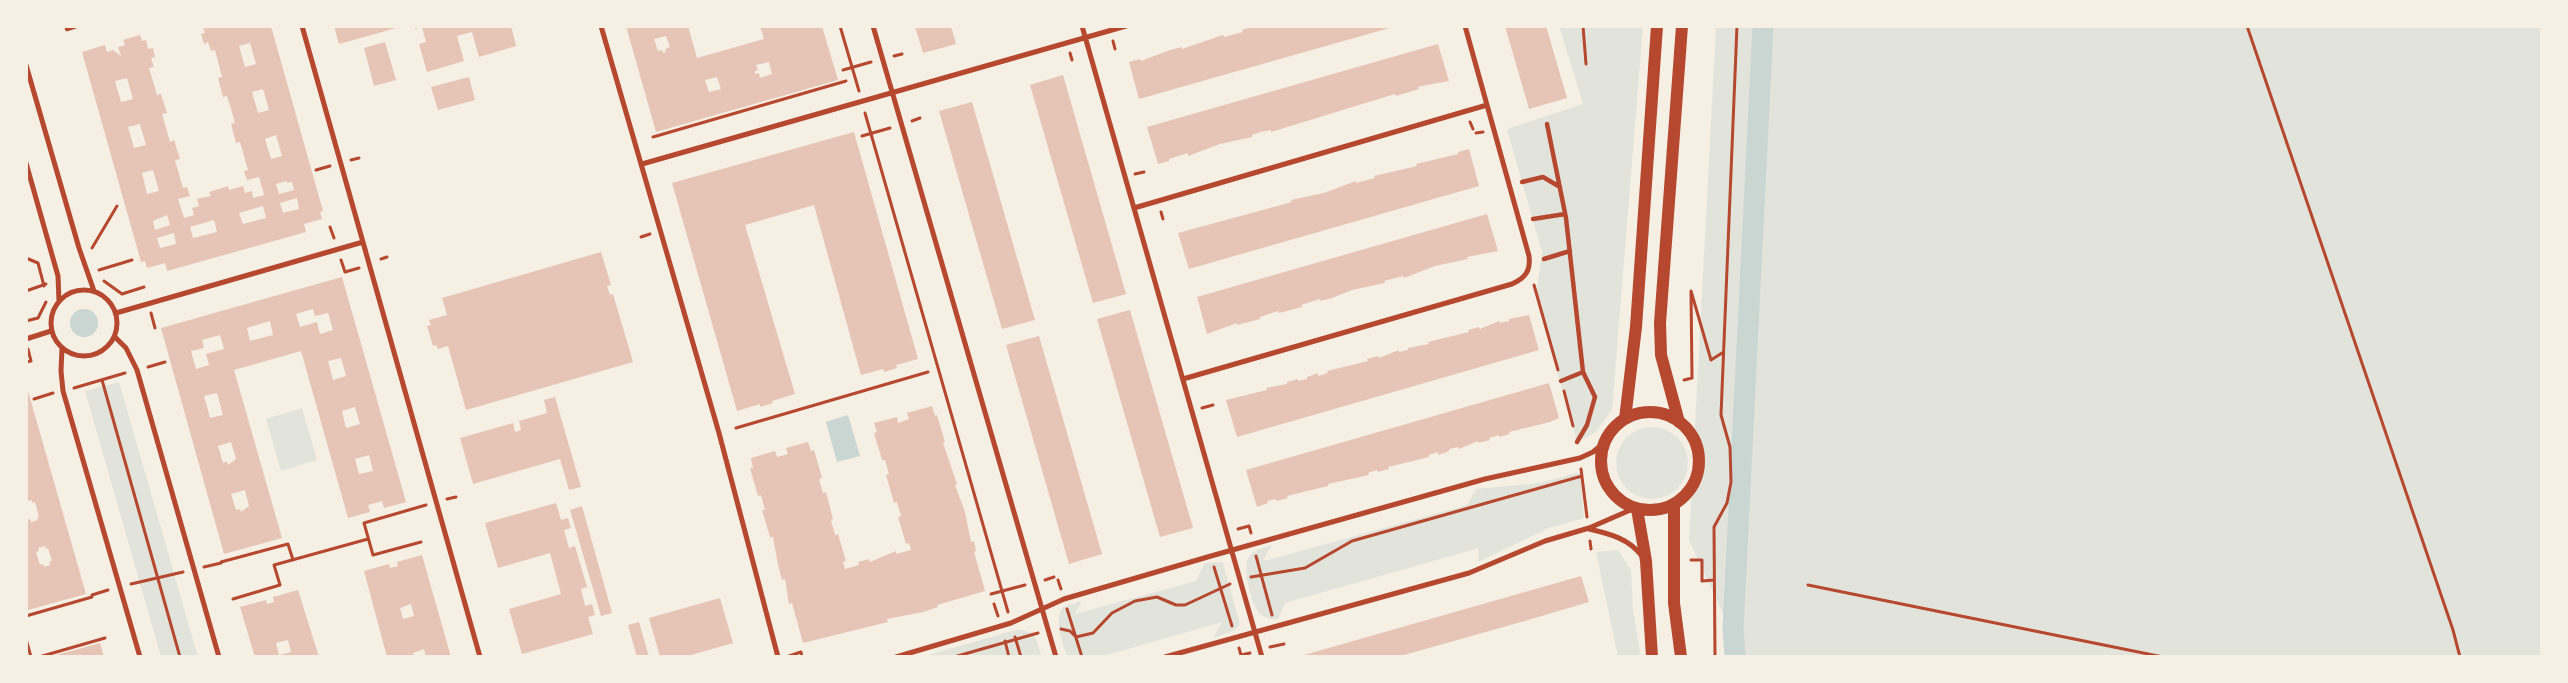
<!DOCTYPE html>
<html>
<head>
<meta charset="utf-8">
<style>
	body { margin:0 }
	#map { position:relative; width:2568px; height:683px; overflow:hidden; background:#f6efe4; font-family:Montserrat,sans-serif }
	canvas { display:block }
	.frame { position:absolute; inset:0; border:28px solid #f6efe4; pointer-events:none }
</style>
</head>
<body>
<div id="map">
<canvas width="2568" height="683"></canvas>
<div class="frame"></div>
</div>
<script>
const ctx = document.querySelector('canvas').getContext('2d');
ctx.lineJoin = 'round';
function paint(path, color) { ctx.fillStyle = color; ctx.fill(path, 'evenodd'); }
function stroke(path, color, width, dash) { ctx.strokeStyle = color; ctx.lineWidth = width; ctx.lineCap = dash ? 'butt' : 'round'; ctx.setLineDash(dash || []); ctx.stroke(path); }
paint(new Path2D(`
	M1559,26H1643L1612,410L1595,433L1577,442L1536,296L1542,252L1507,129L1583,104Z
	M1716,26H2542V657H1743L1689,540Z
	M119,382L198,657H161L85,391Z
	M302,408L317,460L281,471L266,419Z
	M1616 463a36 36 0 1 1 72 0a36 36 0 1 1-72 0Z
	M1580,472L1584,518L1549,528L1478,562L1479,548L1285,603L1278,619C1272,620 1265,618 1260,614C1251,605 1241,565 1250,555C1255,549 1265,548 1272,545L1263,560H1268L1467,505L1476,489L1540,483Z
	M1618,550L1631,570L1633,609L1641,657H1618L1596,552Z
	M1220,562L1223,563L1239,620L1240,625L1233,631L1213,638L1222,622L1100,657H1067C1063,642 1053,620 1063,607L1082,601L1075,614L1196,581L1205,563Z
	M1019,629L1034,634L1042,657H921Z`), '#e2e4dc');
paint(new Path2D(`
	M70 323a14 14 0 1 1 28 0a14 14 0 1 1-28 0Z
	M848,415L860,456L837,462L826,422Z`), '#c9d6d2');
stroke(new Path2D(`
	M1735,657L1733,628L1763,26`), '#c9d6d2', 21);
paint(new Path2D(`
	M203,26H271L323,211L320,212L322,219L304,224L306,232L167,271L165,263L147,268L145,261L141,262L82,52L105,45L107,52L113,50L121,56L118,47L125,45L123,40L140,35L142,41L146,40L148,49L153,48L155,57L151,58L154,67L149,68L157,95L161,94L167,113L162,114L170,142L174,140L180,159L175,160L183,188L187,187L190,196L178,199L184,218L194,215L192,208L199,206L197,199L211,196L209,192L228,186L229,190L243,186L245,193L252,191L253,198L264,195L259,177L247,180L244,171L248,170L240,142L236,143L231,124L235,123L231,109L227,96L223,97L218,78L222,77L215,50L211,51L208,42L204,44L201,34L205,33ZM250,43L256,64L245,67L239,46ZM127,78L133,99L121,102L115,81ZM263,89L269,110L258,113L252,92ZM140,124L146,145L134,148L128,127ZM276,135L282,156L271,159L265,139ZM153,170L159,191L147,194L142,173ZM287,181V183L292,182L294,190L279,194L276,184ZM297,198L299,209L283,213L280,203ZM263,206L266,218L243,224L239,213ZM167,215L170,225L155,230L153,221ZM214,220L217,232L193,238L190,227ZM174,233L176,244L160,248L157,238Z
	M334,26H400V27L339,44Z
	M414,26H511L516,46L479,57L472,32L457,36L464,61L427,72L419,44L426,42L422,27L415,29Z
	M626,26H688L697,58L764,39L760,26H822L838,80L656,132ZM666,36L670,47L665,49L666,52L663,53L662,50L658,51L654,39ZM769,62L772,74L760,78L759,73L755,74V71L758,70L756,65ZM717,77L721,89L709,92L705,80Z
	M915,26H951L956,44L923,53Z
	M1254,26H1393V27L1139,99L1129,62L1140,59L1141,61L1170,50L1182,47V49L1223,35L1224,37L1243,32L1242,30Z
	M1505,26H1546L1567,98L1529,109Z
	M385,42L396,80L374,86L364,48Z
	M1438,44L1449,81L1427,85L1418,87L1419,89L1396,96L1395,94L1271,132V130L1261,132L1252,135V137L1220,144L1188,156V153L1169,159V161L1158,164L1147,127Z
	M1063,75L1126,294L1093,303L1030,85Z
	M469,77L475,100L438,110L431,87Z
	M972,102L1035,320L1002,329L939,111Z
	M854,132L918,359L896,365L897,368L884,372L883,369L861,375L814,205L745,225L795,394L772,401L773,403L760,407V404L737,411L672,183Z
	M1469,149L1479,186L1189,269L1178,233L1292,202L1291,200L1324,193L1356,181V183L1375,178L1374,176L1417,166L1416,164L1458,154V152Z
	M1487,214L1498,251L1467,257L1468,259L1435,266L1404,278L1403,276L1384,281L1385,283L1352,290L1332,298L1320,301V299L1301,305L1302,307L1279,313L1278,311L1260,317V319L1237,325V323L1207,334L1197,297Z
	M601,252L611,285L607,286L610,295L613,294L633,362L466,410L448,346L438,349L436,345L433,346L427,326L431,325L429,320L447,315L442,298Z
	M342,277L406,502L384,508L382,501L368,505L370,512L348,518L301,351L234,370L282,538L224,554L161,328ZM313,309L315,316L328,313L333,330L320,334L317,322L300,327L296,314ZM270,321L273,335L250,341L247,328ZM220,335L224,349L206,354L209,365L196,369L191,351L204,348L202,340ZM341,358L346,376L333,380L328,361ZM217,393L223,415L210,418L204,396ZM355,407L360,424L346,428L342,411ZM231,442L236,459L228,465L227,461L223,463L218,446ZM369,455L373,471L359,474L355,459ZM245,490L249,506L241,512L240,509L236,510L231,494Z
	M1130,310L1193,528L1160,537L1097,319Z
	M1529,315L1539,350L1237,437L1226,400L1267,390L1266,388L1287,384V382L1298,379V381L1307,379V377L1318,373V376L1328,373L1327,371L1368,361L1367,359L1378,356L1379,358L1399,350V352L1408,350V348L1429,344L1428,342L1469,332L1468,330L1479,327L1480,329L1499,321L1500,323L1509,321V319Z
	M1039,336L1102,554L1069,564L1006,345Z
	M1549,383L1559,418L1550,422L1509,432L1510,434L1499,437V435L1489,438L1490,440L1479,443L1478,441L1459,449L1458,447L1449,449V451L1438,455V452L1429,455V457L1388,467L1389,469L1378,472L1377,470L1368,473L1369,475L1328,484V486L1287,496L1288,498L1277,501L1276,499L1267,501L1268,503L1257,507L1246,470Z
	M26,384L86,594L28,610L26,520L30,519L31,522L38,520L37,517H39L35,502L32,503V500L26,501ZM45,546L46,549L48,548L52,561L49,562L50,565L44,567L43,564L40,565L36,552L39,551L38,548Z
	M555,397L581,487L569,490L560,459L473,484L460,438L513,423L515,432L521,430L519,421L547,413L544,400Z
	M932,406L935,416L937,415L945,442L943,443L957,484L955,485L965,512L971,542L974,541L976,551L974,552L985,591L937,605L938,607L923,612L887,619L888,622L803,643L792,603L789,604L785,579L782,580L778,565L773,537H770L762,510H765L761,495L758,496L750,468H753L751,458L775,451L777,457L788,454L786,448L808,442L811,451L814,450L822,478L819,479L823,493L826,492L833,519L831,520L835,535L838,534L846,561L843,562L845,569L859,565L858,562L869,559L870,562L896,551V554L911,550L909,543L906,544L898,517L901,516L897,502L894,503L886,475L889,474L885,460H882L874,433L877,432L874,423L897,417L898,423L909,419L907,413Z
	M556,503L561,520L568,518L571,528L564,530L569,548L575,546L587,587L581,589L585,606L592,604L595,615L588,617L593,634L522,654L509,609L561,594L550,553L498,568L485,523Z
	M582,506L612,613L601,616L570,510Z
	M422,555L451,657H426L424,649L413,653L414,657H387L364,571L389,564L390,568L398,566L397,562ZM411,604L414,616L403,619L400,608Z
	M1581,576L1589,602L1528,620L1397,657H1297Z
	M298,590L319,657H255L240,607L266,600L267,604L274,602L273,597ZM288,640L291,652L279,655L276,643Z
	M720,598L733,643L684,657H660L649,618Z
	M639,622L649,657H637L628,625Z
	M100,643L104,657H53V656Z`), '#e6c5b7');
stroke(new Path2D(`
	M840,26L859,91
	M1583,26L1586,64
	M2247,26L2453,630L2460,657
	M1113,41L1115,49
	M1070,53L1072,60
	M894,56L902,54
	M843,70L871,62
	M865,113L1008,612
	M912,121L920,118
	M1470,122L1473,129
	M1476,133L1483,132
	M862,136L890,128
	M653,137L846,81
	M351,160L359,158
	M316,170L330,166
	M1135,174L1144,172
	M1161,212L1163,219
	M330,227L334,238
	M641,237L650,234
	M92,248L117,206
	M26,258L38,263L44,286
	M381,259L387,257
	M341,260L345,272L359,268
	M99,270L132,260
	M104,281L122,294L144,287
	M1534,285L1558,370
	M26,291L46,284
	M151,313L155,328
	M26,321L38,318L46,302
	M26,362L31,361L28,349
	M148,367L165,362
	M102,380L180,657
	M1684,380L1692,378L1691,291L1711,360L1722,353
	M74,388L125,373
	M1564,391L1573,426
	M34,399L53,393
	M1202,408L1213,405
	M736,428L928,372
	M1581,469L1587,517
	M447,499L456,497
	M1238,529L1249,526L1251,533
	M1590,541L1591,549
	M421,542L373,555L364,523L426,505
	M1256,556L1272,615
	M1691,560H1702V581L1714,580
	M221,562L288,544L293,560
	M204,567L221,563
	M1214,567L1232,626
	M1251,577L1305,568L1352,541L1582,476
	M1045,580L1054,577
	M1058,580L1061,589
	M131,584L183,572
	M1808,585L2163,657
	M991,594L1025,585
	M92,595L108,590
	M233,599L280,585L274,565L368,539
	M994,604L998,616
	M1067,609L1082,657
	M26,616L92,597
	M1061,629L1070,631L1076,637L1093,633L1112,613L1135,601L1157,597L1176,605H1185L1230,584
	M1015,637L1021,657
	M26,639L31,657
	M1005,641L1009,657
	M1270,647L1284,644
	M1239,648L1241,655L1250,653
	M789,656L801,652L802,657
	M39,657L105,638
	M954,657L1038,633
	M1715,657L1714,527L1727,503L1731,482L1730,447L1721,415L1737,26`), '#b5482f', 3);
stroke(new Path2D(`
	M67,29L76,26
	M1547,124L1566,218L1583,372L1595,397L1587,425L1577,442
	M1522,182L1543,177L1560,187
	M1533,219L1565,214
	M1544,259L1570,251
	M1561,381L1583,372`), '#b5482f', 4.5);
stroke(new Path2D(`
	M302,26L480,657
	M601,26L719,433L778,657
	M873,26L1056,657
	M1082,26L1262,657
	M26,65L79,248L94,291
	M26,163L58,276L59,301
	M642,164L1126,26
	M1134,208L1487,105
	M51 323a33 33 0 1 1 66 0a33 33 0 1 1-66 0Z
	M116,313L363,242
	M115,337L126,348L137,370L219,657
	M26,339L51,331
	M62,348L61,371L63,391L140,657
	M1183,379L1512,284C1525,278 1531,271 1529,256L1465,26
	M1589,529C1610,534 1628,538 1642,556
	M896,657L1011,623L1064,599L1211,556L1485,479L1580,458L1593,452L1606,441
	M1165,657L1469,573L1545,541L1589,528L1635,508`), '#b5482f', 5);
stroke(new Path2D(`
	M1601 461a49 49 0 1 1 98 0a49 49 0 1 1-98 0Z
	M1625,419L1636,327L1657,26
	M1679,422L1661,355L1660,323L1682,26
	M1674,505V603L1681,657
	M1637,509L1646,561L1652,657`), '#b5482f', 12);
</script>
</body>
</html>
